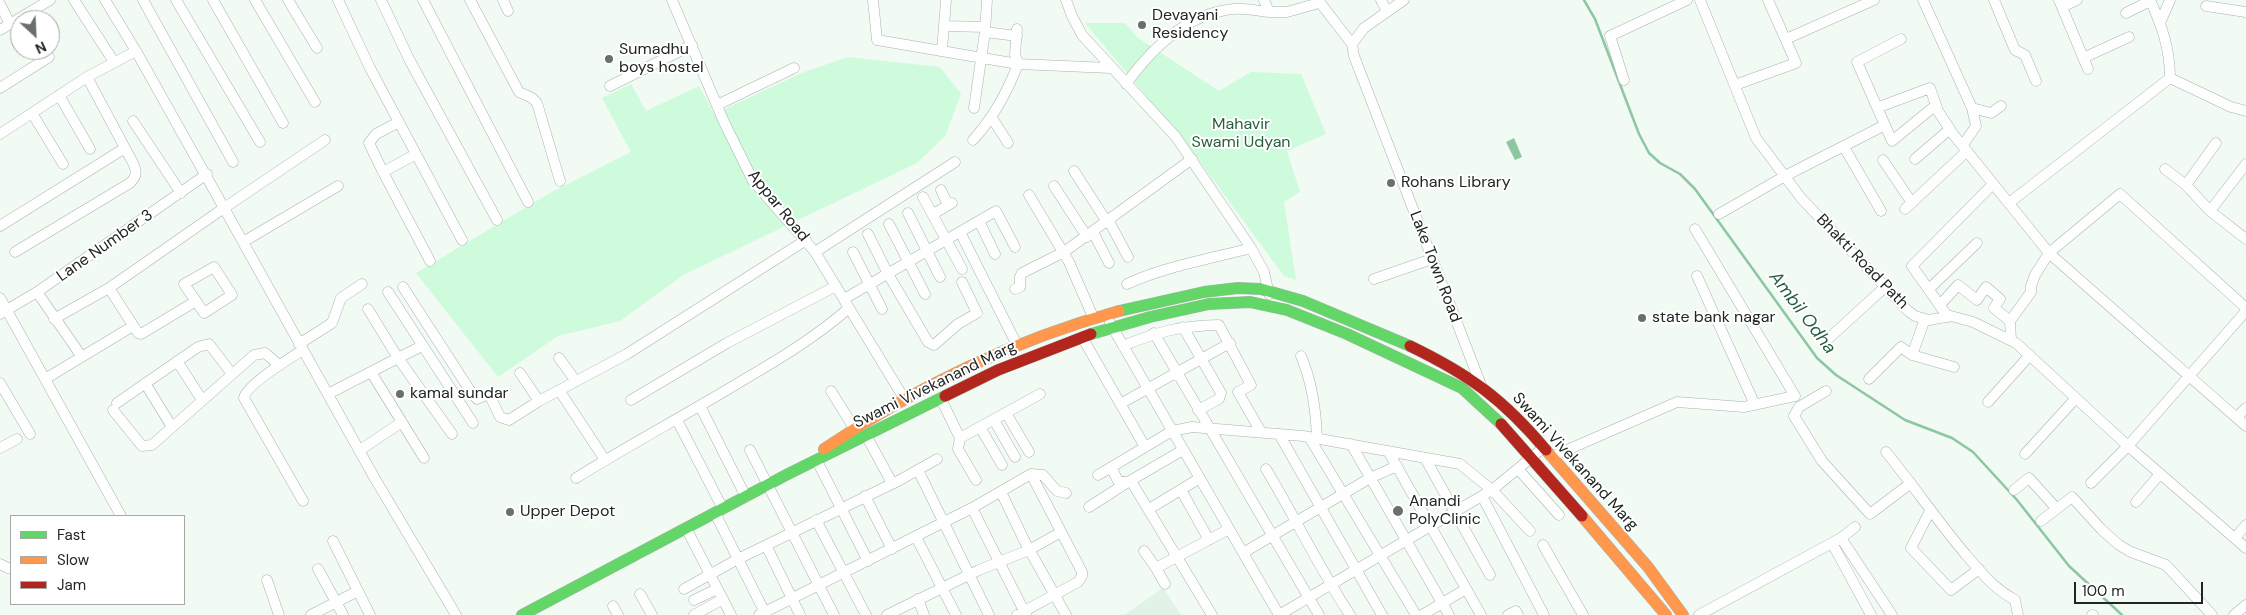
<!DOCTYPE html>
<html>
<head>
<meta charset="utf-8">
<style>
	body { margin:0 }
	#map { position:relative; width:2246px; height:615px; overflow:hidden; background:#f1faf3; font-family:"DM Sans",sans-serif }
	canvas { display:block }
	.legend { position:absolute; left:10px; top:515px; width:175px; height:90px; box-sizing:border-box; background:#fff; border:1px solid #a6a8a7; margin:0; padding:6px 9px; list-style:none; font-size:15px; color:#202622 }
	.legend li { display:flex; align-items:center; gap:10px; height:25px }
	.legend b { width:25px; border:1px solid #a6a8a7 }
	.north { position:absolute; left:10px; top:10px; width:50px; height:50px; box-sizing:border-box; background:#fff; border:1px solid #a6a8a7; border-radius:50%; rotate:155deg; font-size:14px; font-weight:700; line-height:20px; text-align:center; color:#202622 }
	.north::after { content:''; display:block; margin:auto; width:18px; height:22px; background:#69706b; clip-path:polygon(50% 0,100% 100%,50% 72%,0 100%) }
	.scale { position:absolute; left:2074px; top:582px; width:129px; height:22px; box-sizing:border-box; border:2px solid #202622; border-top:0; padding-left:6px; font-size:15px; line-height:18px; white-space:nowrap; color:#202622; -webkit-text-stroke:4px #fff; paint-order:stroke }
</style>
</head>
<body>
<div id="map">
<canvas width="2246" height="615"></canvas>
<ul class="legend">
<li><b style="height:6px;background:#63d668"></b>Fast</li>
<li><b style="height:6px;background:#ff974d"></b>Slow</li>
<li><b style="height:6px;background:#b3261e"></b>Jam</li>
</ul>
<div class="north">N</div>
<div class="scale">100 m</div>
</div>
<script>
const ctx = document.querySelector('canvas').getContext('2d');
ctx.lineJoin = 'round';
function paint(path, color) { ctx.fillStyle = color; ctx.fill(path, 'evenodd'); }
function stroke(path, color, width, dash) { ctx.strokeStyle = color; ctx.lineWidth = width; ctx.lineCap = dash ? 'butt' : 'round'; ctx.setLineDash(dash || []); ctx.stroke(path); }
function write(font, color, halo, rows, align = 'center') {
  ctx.font = font + ' "DM Sans",sans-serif'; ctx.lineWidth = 4; ctx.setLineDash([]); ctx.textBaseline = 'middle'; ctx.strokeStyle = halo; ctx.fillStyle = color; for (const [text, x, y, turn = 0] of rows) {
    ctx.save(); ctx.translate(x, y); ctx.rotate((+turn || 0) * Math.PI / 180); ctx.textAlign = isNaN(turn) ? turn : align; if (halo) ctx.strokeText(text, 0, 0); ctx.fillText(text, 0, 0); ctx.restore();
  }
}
paint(new Path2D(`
	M1163,588L1181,615H1124Z`), '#e1f3e6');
paint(new Path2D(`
	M1085,23H1125L1138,38L1219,91L1251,72L1301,74L1326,134L1287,151L1300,192L1284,202L1296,280L1284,276L1190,148Z
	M848,57L940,67L961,94L945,136L917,163L683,275L620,321L558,336L498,377L416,273L550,193L631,152L602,98L631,84L646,111L699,86L714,114L804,72Z`), '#cdfbdc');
paint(new Path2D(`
	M1514,138L1522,157L1515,160L1506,142Z`), '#8cc7a2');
stroke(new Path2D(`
	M1584,0L1595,19L1639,134L1649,153L1660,163L1680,174L1695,189L1817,358L1836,375L1905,420L1952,438L1973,452L2017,500L2069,566L2122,615`), '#8cc7a2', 2.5);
const street = new Path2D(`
	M74,0L114,62
	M105,0L136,51L224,208L325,140
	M143,0L233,162
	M176,0L260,142
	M213,0L283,123
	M255,0L315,102
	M288,0L317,48
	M338,0L370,68L462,240
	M381,0L410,61L497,220
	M423,0L528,202
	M470,0L519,92L532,98L537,103L560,181
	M503,0L508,11
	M672,0L724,122L753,181L815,252L905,400
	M873,0L877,40L1018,64L1015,54L1017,29
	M1066,0L1072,16L1082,35L1176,137L1251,248L1264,272L1269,294
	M1264,0L1269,12H1287L1319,3
	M1318,0L1352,44
	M1381,0L1387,12
	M1404,0L1364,28L1352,44L1354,56L1481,385
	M1700,0L1756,138L1801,198L1907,310L1915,316L1929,320L1951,316L1973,322L2016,343L2128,446L2246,548
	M1923,0L1972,108L1976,126L1963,145
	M1994,0L2015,50L2025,55L2036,81
	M2059,0L2088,69
	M2150,0C2162,26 2170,49 2170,78
	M0,4L10,24
	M2206,6L2246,12
	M2062,7L2077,0
	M2126,13L2150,1
	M2160,23L2170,0
	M944,26L946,0
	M0,30L50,0
	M985,32L987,0
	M1786,39L1874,0
	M1901,39L1857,62L1892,141L1936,105
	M942,49L944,26L985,27
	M2083,58L2129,37
	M2170,78L2231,107L2246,111
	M1624,80L1610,36L1687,0
	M1126,84C1152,48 1187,13 1234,9C1245,8 1258,11 1269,12
	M1735,85L1796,63L1768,0
	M610,86L692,45
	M0,88L49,57L44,50
	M59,95L90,149
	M717,105L794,68
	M1879,107L1930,88L1938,111L1953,134L2049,253L2246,426
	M974,108L985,32L1017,36
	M1972,108L1991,113L2001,106
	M32,113L63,164
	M992,118L1008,143
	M133,121L181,193
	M0,134L87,77L136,51
	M973,140C994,117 1007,93 1018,64L1110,68
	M1844,147L1881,211
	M416,154L383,172L430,261
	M1915,159L1950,129
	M1883,160L1912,203
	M2165,169L2186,185L2210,211L2246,239
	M1074,171L1107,222L1111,225L1128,257
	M383,172L369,143L376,134L399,122
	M2186,185L2216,143
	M1054,186L1087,237
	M941,190L948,205
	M1029,195L1069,262L1093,317
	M923,197L962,269
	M2009,203L2170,78
	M1905,209L1967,151
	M2210,211L2246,164
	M908,213L940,277
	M933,214L952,203
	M1719,214L1785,176L1885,125
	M979,221L995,254
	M889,224L925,294
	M0,226L125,148
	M960,232L1017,345
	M1093,232L1109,263
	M868,234L888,274L928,342L934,345L958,324L977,313L962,282
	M243,242L338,186
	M15,252L130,183C137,176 137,172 133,163L87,77
	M815,252L955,162
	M853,252L882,309
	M1697,276L1755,405
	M1374,279L1432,259
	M1127,284C1166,266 1210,259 1251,248
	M403,287L469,389L477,399L489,394L500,417L509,420L539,401L627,354L806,240
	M109,288L138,333L141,334L196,301L184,284L214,267L232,295L204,313L196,301
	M1015,289L1020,287V277L1022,273L1064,252L1192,159
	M1929,289L1977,243
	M37,292L82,357
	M388,292L473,423
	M0,298L121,516
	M844,299L996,211L1015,247
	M1940,305L1958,285L1977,300L1986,287L2000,299L1994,308L2010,321
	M368,309L398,358L422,346
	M0,314L37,292L207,174
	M1948,317L1912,266L1993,184
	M54,319L109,288L224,208L374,477L456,615
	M1925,319L1912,355L1954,367
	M1110,323L1279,615L1492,490L1543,448
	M1183,327L1221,393L1219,399L1198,410
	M1154,333L1319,615
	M1082,337L1145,447
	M1827,340L1885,287
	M2011,340L2010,321L2031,292V286L2035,275L2049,253L2120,194L2246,308
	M299,344L332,323L341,298L362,284
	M1123,346C1159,331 1180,326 1219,325L1251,385L1238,392L1261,432
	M303,350C290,358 246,385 244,398L303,501
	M1301,356C1312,382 1316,410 1317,438
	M559,358L575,380
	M177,361L202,400
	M371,372L424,458
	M520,373L539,401
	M45,379L133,326
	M1869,379L1901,347L1912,355
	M0,383L30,434
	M145,383L172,427
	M559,390L605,460
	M831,391L854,428
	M1826,391L1799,407L1794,416L1822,461L1870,514L1911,483
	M328,394L398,358L452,434
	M941,399L960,438L1040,394
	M631,400L727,343L836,286
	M1988,402L2030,355
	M117,403L198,347L209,344L232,374
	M1120,404L1230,343
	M700,406L746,497
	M113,410L142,446L152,445L254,355L265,353L279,365
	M1006,413L1029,452
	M2237,417L2246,408
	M677,420L723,509
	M994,420L1015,457
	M980,427L1002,465
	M1279,434L1382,615
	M867,437L892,483
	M1309,437L1416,615
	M960,438L958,449L976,480
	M1351,444L1449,615
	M0,448L17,439
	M360,450L402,422
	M750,450L834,615
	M1388,451L1481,615
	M1886,452C1914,486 1938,522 1967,556C1983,574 1993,588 2015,600L2018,615
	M2025,454L2076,398
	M1551,457L1677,402L1744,407L1795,396L1695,229
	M1425,458L1490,575
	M817,461L868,561
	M1111,467L1118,481L1128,482L1183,450
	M1266,469C1295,517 1319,568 1350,615
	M1518,469L1559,515
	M918,470L989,615
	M1098,475L1172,431L1192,427L1303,436L1460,464L1492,490L1530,531
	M576,478C631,444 689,413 745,379C781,358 817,336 849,308
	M1131,481L1212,615
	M2091,483L2128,446L2246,311
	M1181,490L1209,540
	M2014,490L2029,478L2057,509
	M1001,492L1026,544L1066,615
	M865,496L892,549
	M1482,496L1544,615
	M2136,502L2160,474
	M1089,507L1128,482
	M972,508L1031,474L1043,475L1057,491L1066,493
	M1149,509L1200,478
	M1930,511L1911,548L1951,590L1979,569
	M715,513L766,615
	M816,520L866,615
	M2041,521L2072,497L2101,529L2119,545L2131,552L2166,565L2212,615
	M686,528L731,615
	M916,537L956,615
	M1841,538L1892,615
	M2235,538L2246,525
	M333,541L370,615
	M1832,543L1871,615
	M766,545L800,615
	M1543,545L1583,615
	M1144,551L1156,568L1229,529
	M1243,553L1370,478L1397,466
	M0,564L8,568
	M1156,568L1165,584
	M318,569L343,615
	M267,580L279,615
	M684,589L738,559L900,480L937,459
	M640,594L652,615
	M918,599L924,615
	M694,600L717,589
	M613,606L618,615
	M311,615L358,591
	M694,615L723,599
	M759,615L972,508L1026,615
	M887,615L979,570L1029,550L1061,532
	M1017,615L1078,582L1082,576V572L1031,474
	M1422,615L1466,589
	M1508,615L1516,611L1518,615
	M1699,615L1841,538L1855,527
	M2092,615H2093
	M2234,615L2246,605`);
const fast = new Path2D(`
	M1119,311L1204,292L1238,288L1261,289L1303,301L1410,346
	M1091,334L1150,317L1209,304L1250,302L1287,310L1347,334L1462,388L1501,424
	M522,615L788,474L945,396`);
const slow = new Path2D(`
	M824,449C914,388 1015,340 1119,311
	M1546,450L1648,567L1683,615
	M1582,516L1666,615`);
const jam = new Path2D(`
	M1410,346C1470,375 1503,399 1546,450
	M945,396L998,370L1091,334
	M1501,424L1582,516`);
stroke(street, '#abb2ad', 11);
stroke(fast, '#abb2ad', 12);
stroke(slow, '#abb2ad', 12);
stroke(jam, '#abb2ad', 12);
stroke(street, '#fdfefd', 10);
stroke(fast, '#63d668', 11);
stroke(slow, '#ff974d', 11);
stroke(jam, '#b3261e', 11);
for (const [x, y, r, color] of [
	[1142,25,5,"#69706b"],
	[609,59,5,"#69706b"],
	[1391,183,5,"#69706b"],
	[1642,318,5,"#69706b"],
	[400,394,5,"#69706b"],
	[1398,511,6,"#69706b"],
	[510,512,5,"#69706b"]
]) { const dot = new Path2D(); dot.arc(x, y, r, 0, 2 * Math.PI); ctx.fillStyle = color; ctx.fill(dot); stroke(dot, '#fff', 2); }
write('16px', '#202622', '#fff', [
	["Devayani",1152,16],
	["Residency",1152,34],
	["Sumadhu",619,50],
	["boys hostel",619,68],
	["Rohans Library",1401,183],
	["state bank nagar",1652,318],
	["kamal sundar",410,394],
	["Anandi",1409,502],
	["PolyClinic",1409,520],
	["Upper Depot",520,512]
], 'left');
write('16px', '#25603e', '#fff', [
	["Mahavir",1241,125],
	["Swami Udyan",1241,143]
]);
write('16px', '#202622', '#fff', [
	["Appar Road",778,206,51],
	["Lane Number 3",105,246,-35],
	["Bhakti Road Path",1862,262,46],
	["Lake Town Road",1435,267,69],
	["Swami Vivekanand Marg",935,385,-26],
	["Swami Vivekanand Marg",1575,462,48]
]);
write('italic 18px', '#255f3d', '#fff', [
	["Ambil Odha",1802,313,53]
]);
</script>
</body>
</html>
